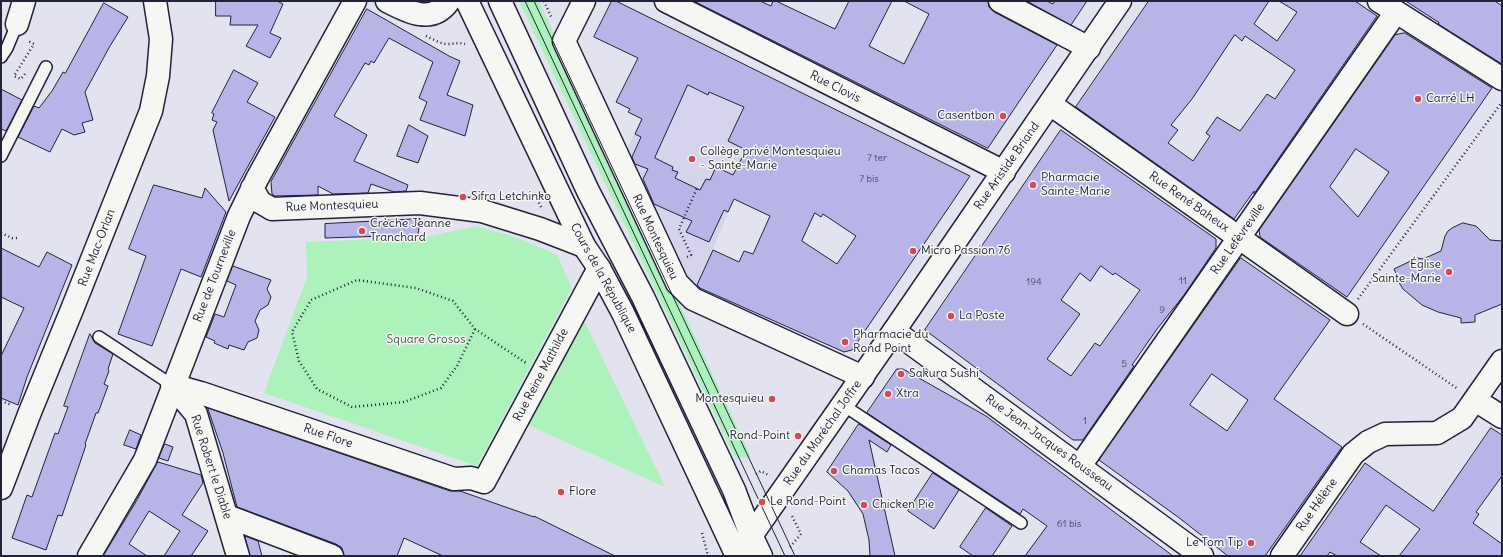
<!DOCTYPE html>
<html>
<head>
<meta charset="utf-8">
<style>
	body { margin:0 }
	#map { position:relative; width:1503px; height:557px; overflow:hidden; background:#e3e2ef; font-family:Delius,sans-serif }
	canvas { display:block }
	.frame { position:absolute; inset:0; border:2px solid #22223b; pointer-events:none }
</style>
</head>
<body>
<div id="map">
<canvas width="1503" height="557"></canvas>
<div class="frame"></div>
</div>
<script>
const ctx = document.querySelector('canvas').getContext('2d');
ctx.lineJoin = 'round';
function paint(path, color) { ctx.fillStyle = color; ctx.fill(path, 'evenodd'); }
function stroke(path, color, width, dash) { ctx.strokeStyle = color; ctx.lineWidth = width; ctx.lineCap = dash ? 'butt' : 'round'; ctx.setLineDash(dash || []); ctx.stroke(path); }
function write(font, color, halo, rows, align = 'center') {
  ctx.font = font + ' Delius,sans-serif'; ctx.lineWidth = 3; ctx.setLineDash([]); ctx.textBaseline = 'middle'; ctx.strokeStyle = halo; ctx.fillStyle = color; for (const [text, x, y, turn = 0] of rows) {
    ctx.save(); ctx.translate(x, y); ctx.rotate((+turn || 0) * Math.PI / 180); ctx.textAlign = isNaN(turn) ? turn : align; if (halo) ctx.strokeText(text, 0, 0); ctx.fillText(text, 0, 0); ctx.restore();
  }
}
paint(new Path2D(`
	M681,33L789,87L742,180L697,287L692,284L636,164L630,161L632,156L628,147Z`), '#d6d4ed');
paint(new Path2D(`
	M519,1H539L751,457L735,458Z
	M476,226L518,238L557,255L572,288L477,466L264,393L307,277L306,242L426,237Z
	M581,314L665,487L524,423Z`), '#adf1bb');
const building = new Path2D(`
	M216,1H277L283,4L270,33L281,38L270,58L246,46L258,25H230L231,16H216Z
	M612,1H616L970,176L852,350L844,352L700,288L697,285L713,250L739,262L744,251L753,254L770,216L734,199L728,212L724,210L709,242L686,232L692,221L654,204L643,179L648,169L635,164L632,157L641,137L635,134L642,119L628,112L630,109L616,102L638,58L594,37ZM688,85L708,95L709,92L744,107L728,141L746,150L733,175L716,167L710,180L706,179L700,190L675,178L678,172L672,170L673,167L655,158ZM815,213L821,217L823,214L856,236L837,264L802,241Z
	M694,1H760L771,6L773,1H776L835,29L849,1H892L869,46L904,64L929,14L904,1H988L989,7L994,12L1057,45L988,148Z
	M1027,1H1047L1053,4L1055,1H1087L1071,25Z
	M1149,1H1269L1254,24L1277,41L1297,12L1279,1H1355L1377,16L1254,194V191L1234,219L1076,107ZM1235,35L1242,41L1245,36L1295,70L1275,99L1267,94L1240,131L1217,117L1206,133L1210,136L1193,161L1168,143L1178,130L1171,125L1192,99Z
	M1406,1H1495L1502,6V64L1438,24L1439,23Z
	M104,3L128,17L110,46L85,92L93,120L82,123L85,132L74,135L62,129L50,152L18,137L34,106L39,108L52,91L63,72L65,73Z
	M367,9L449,56L460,61L447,95L473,105L465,136L420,120L427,102L419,98L433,62L389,38L374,63L371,61L369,65L365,63L334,116L367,135L354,161L408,185L406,191L394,192L371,184L368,193L333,194L318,186V195L275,196L272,194L271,182Z
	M1405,33L1492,88L1347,297L1260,237L1259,230L1395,35ZM1356,149L1389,172L1358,217L1330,187Z
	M234,70L258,83L247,102L275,117L229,201L213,130L217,122L212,120L214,114L212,113Z
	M1,89L22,100L6,131L1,129Z
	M409,125L428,136L418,163L397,156Z
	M1061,130L1216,239V248L1184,295L1157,329L1132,365L1134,366L1083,440H1073L925,330ZM1101,266L1113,275L1115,273L1140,290L1100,346L1095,343L1071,376L1047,359L1080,314L1061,300L1080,273L1090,281Z
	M154,185L202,198L205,188L226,212L201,277L181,269L152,346L118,334L146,256L129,249Z
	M420,219L418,235L325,238V224Z
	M1463,223L1476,226L1490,240L1502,241V304L1475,315V322L1461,323V318L1438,312L1422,305L1403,289L1398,281L1399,280L1394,269L1417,258L1423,259L1441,251L1445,236L1448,231L1452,228Z
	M1,248L39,267L47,252L72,265L27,377L18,405L1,398V356L24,308L1,297Z
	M1241,258L1330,320L1274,399L1342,447L1265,556H1228L1178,517L1099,460ZM1212,374L1248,400L1227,431L1190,405Z
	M233,266L271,280L267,289L271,297L268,305L260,310L255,321L259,330L257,338L248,342L244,350L229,345L228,349L214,343L215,341L206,337L215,314L224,317L236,285L227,281Z
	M90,334L95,343L113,354L108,369L109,371L104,384L108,386L98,413H96L85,444L86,445L62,516L58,515L46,550L12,538L27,495L32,497L55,433L58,434L68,407L64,406Z
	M897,369H903L986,416L1173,556H1025L1047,526L1023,509L1020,514L867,413Z
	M208,408L450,491H460L534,517V516L615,556H443L404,538L397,556H344L342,548L336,544L237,507L223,453Z
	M859,424L891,445L887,452L869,440L895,556H870L869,540L863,514L848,491L827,472Z
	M1491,428L1502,435V476L1476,512L1479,514L1473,523L1502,544V556H1399L1420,529L1386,505L1360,542L1381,556H1337L1330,552L1327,556H1300L1365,463L1433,511Z
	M130,430L141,435L136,449L124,445Z
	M165,444L173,447L168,461L159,458Z
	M158,462L201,475L203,483L182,515L208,531L191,556H164L180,531L149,511L129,544L147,556H103L137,500Z
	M933,473L959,490L934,529L908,511Z
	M986,508L1012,526L992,556H973L960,547Z
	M245,536L258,541L262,556H250Z`);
paint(building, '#b7b5e7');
stroke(building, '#22223b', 1);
const service = new Path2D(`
	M1,57L7,48L17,24
	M1,156L46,67
	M99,337L172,385
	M843,405L1021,523`);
const minor = new Path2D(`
	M387,1C408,12 432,25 449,1
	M584,1L564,41L677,283L693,299L863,377
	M666,1L1004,172
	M1000,1L1089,48
	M1379,1L1502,79
	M17,24L24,1
	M1050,104L1347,314
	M252,188L260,202L272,209L420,203L482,211L540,229L584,246
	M172,385L201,393L454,479L471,478L484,482L599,268
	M172,385L196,414L238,556
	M1475,400L1502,417
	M1080,466L1396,12
	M1,488L30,412L73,307L151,111L158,76L161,39L155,1
	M227,516L332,556
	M89,556L145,460L239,216L257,179L355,1
	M1282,556L1353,454L1368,442L1385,434L1437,433L1462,418L1502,361`);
const tertiary = new Path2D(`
	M894,331L1202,556`);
const secondary = new Path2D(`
	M467,1L584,246L599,268L623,313L737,556
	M500,1L588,191L643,297L734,490L751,535L761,556
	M737,556L894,331L1120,1`);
stroke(service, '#22223b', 14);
stroke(minor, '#22223b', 25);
stroke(tertiary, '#22223b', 25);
stroke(secondary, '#22223b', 25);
stroke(new Path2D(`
	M544,1L552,19
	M426,36C433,39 440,44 448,44C454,44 459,42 465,44
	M25,74L21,79L14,76L34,44L28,41
	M537,199L542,209
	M1,233L12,238H18
	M687,257L691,255L679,229L697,188
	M1358,299L1502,102
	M1363,324L1458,389
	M475,329L457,366L441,388L404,402L352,407L317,389L299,361L292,332L311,300L357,280L416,288L453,301L475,329L526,363
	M1,401L12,405
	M756,474L761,471L770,476
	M702,533L708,556
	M790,547L801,534L791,514`), '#22223b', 2.5, [1, 3]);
stroke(service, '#f6f6f2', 11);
stroke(minor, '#f6f6f2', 22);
stroke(tertiary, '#f6f6f2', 22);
stroke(secondary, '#f6f6f2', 22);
stroke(new Path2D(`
	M525,1L785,556
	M534,1L795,556`), '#22223b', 1);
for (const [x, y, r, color] of [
	[1418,99,4,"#d1495b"],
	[1003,116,4,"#d1495b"],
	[692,159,4,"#d1495b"],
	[1033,185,4,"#d1495b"],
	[463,197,4,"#d1495b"],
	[362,231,4,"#d1495b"],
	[913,251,4,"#d1495b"],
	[1449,272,4,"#d1495b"],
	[951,316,4,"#d1495b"],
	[845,342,4,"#d1495b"],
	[901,374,4,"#d1495b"],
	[888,394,4,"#d1495b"],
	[772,399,4,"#d1495b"],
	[798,436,4,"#d1495b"],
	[834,471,4,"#d1495b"],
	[561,492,4,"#d1495b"],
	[762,502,4,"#d1495b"],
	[864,505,4,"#d1495b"],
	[1251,543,4,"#d1495b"]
]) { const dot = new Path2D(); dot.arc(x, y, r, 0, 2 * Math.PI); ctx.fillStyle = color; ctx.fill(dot); stroke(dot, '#f6f6f2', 1.5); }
write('10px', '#474766', null, [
	["7 ter",877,158],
	["7 bis",869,179],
	["11",1183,281],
	["194",1034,282],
	["9",1162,310],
	["5",1124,364],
	["1",1085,421],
	["61 bis",1069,524]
]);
write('12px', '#22223b', '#f6f6f2', [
	["Rue Clovis",835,87,27],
	["Rue Aristide Briand",1007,166,-55],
	["Rue René Baheux",1189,202,35],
	["Rue Montesquieu",332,206,-2],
	["Rue Montesquieu",655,237,65],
	["Rue Lefèvreville",1238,239,-55],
	["Rue Mac-Orlan",97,248,-69],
	["Rue de Tourneville",215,276,-69],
	["Cours de la République",603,278,61],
	["Rue Reine Mathilde",541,375,-62],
	["Rue du Maréchal Joffre",823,433,-55],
	["Rue Flore",328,436,19],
	["Rue Jean-Jacques Rousseau",1049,443,36],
	["Rue Robert le Diable",211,467,72],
	["Rue Hélène",1317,505,-55]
]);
write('12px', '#22223b', '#f6f6f2', [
	["Carré LH",1426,99],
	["Casentbon",995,116,"right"],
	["Collège privé Montesquieu",700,152],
	["- Sainte-Marie",700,166],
	["Pharmacie",1041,178],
	["Sainte-Marie",1041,192],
	["Sifra Letchinko",471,197],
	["Crèche Jeanne",370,224],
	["Tranchard",370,238],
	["Micro Passion 76",921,251],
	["Église",1441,265,"right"],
	["Sainte-Marie",1441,279,"right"],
	["La Poste",959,316],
	["Pharmacie du",853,335],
	["Rond Point",853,349],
	["Sakura Sushi",909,374],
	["Xtra",896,394],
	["Montesquieu",764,399,"right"],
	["Rond-Point",790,436,"right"],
	["Chamas Tacos",842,471],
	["Flore",569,492],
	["Le Rond-Point",770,502],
	["Chicken Pie",872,505],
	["Le Tom Tip",1243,543,"right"]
], 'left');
write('12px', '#45565b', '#f6f6f2', [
	["Square Grosos",426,340]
]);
</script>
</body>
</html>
